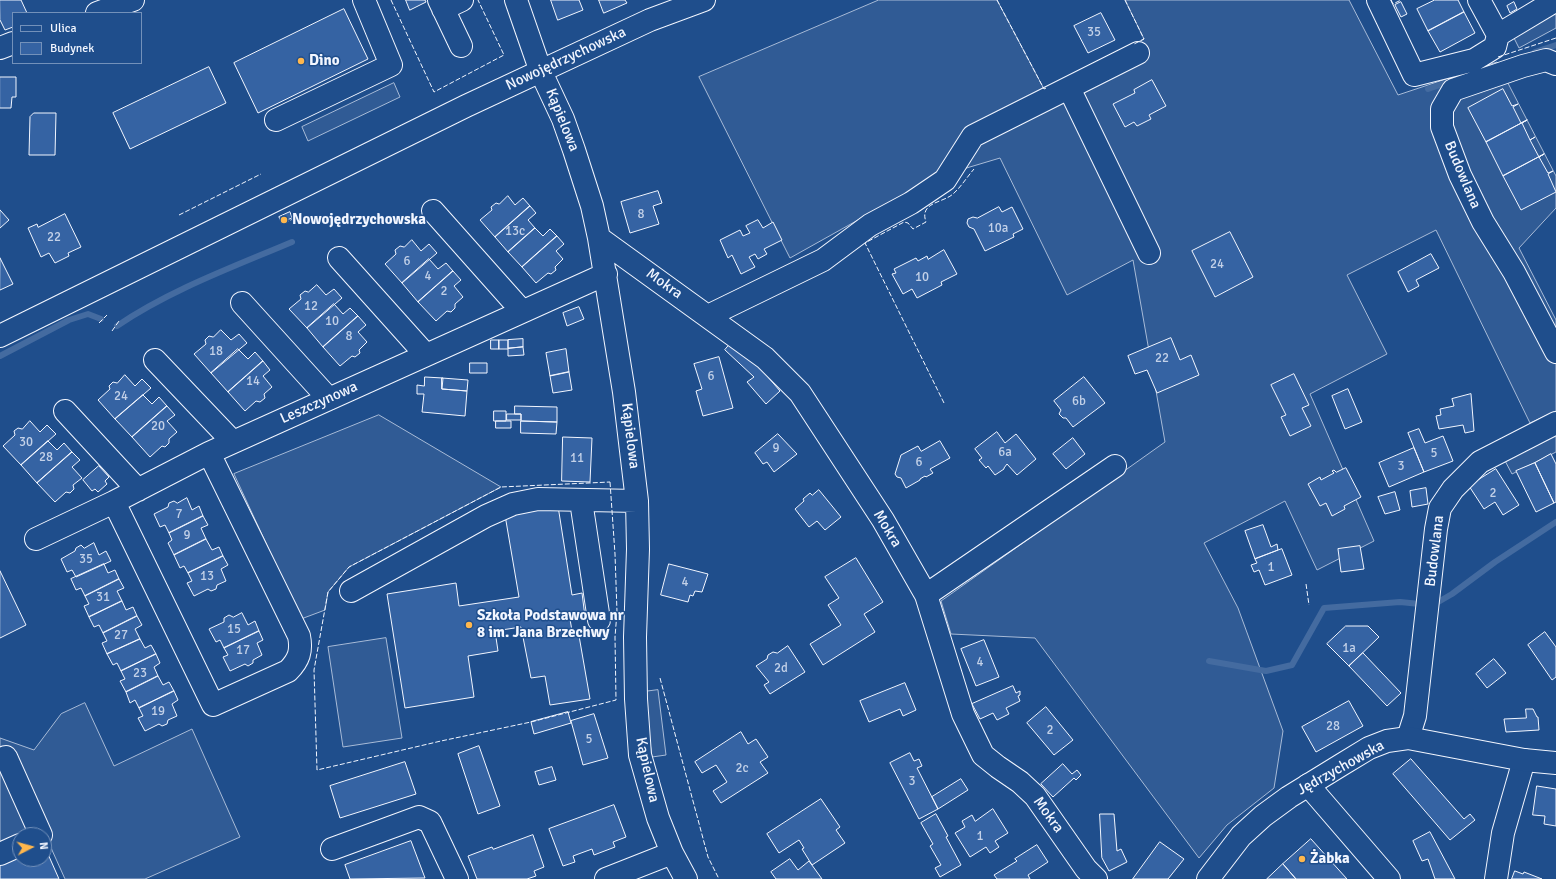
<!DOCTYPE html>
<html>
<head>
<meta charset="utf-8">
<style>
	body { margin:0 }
	#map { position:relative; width:1556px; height:879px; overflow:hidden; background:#1f4e8c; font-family:Signika,sans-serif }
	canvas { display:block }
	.legend { position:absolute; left:12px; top:12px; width:130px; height:52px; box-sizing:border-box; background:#1f4e8c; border:1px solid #7391ba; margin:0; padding:5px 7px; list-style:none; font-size:12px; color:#f2f6ff }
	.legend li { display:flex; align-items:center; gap:8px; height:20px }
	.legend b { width:20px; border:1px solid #7391ba }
	.north { position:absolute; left:12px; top:827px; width:40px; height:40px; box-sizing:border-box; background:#1f4e8c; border:1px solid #7391ba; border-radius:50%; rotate:84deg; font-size:11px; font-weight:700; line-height:16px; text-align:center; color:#f2f6ff }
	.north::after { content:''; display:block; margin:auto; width:14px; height:18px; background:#ffb74d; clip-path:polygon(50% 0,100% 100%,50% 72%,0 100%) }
</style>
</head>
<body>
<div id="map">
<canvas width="1556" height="879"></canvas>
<ul class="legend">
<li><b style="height:5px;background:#1f4e8c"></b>Ulica</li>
<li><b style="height:11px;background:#3563a3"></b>Budynek</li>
</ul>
<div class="north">N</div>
</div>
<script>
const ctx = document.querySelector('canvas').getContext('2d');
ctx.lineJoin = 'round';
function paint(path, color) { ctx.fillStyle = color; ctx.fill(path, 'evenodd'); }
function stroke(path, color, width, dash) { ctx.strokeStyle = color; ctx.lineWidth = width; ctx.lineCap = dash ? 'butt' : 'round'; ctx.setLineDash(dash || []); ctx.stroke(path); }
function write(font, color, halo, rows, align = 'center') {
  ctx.font = font + ' Signika,sans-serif'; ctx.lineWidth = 3; ctx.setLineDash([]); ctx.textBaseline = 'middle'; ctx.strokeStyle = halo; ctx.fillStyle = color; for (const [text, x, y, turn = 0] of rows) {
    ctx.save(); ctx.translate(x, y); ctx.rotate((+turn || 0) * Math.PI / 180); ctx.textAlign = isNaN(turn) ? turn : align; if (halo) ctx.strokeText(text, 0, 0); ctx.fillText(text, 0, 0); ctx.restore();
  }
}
const built = new Path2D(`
	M879,0H997L1044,89L1144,39L1125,0H1349L1398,95L1497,62L1556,176V208L1519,248L1556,320V411L1530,423L1436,230L1347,275L1387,354L1310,394L1374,541L1317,570L1285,501L1204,543L1238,608L1283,731L1274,788L1227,825L1199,858L1035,638L951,634L941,601L1165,442L1133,260L1067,295L1000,158L933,178L790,258L699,77Z
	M1556,10V28L1519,48L1512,34Z
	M394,83L400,97L308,141L302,127Z
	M379,415L501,487L349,567L328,592L325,610L301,619L234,474Z
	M1556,431V452L1512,474L1503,457Z
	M386,638L402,738L343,747L328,647Z
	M658,690L666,755L652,757L643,692Z
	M85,703L114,766L192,729L240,837L145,879H65L43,830L32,835H20L0,848V738L34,750L61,714Z`);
paint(built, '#305b95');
stroke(built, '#a8bbd7', 1);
stroke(new Path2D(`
	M1535,52L1556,45
	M1428,89L1452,81
	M117,326C170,290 233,267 292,242
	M0,356L69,320L88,314L101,319
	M1433,605L1452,594L1495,562L1556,522
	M1209,661L1266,671L1292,665L1324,608L1400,602L1420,604`), '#446ba0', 6);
const building = new Path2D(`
	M0,0H21L27,13H13V27L5,30L0,20Z
	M406,0H425L426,2L410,10Z
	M551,0H579L583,10L558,20Z
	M599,0H625L627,3L604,13Z
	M1435,0H1458L1464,12L1428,31L1417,9Z
	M1401,2L1407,14L1401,17L1395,5Z
	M1514,2L1517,9L1510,13L1507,6Z
	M344,9L368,59L258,113L234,63Z
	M1464,12L1475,33L1440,52L1428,31Z
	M1101,13L1115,40L1088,53L1074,26Z
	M209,67L226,103L130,149L113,113Z
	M0,77H16V97H12L11,108H0Z
	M1152,80L1166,106L1149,115L1151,119L1137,126L1134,122L1125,127L1113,104L1135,93L1134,90Z
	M1503,89L1512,106L1518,104L1513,107L1521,123L1527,120L1486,142L1468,108Z
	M34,113H56L55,155H29L30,117Z
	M1527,120L1522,123L1530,140L1535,137L1530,140L1539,157L1544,154L1503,176L1486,142Z
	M1544,154L1539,157L1548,173L1553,171L1548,174L1556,192L1521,210L1503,176Z
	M658,191L662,203L653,206L659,224L630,233L621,202Z
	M508,196L515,205L523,198L530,206L495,237L480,220L492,210L491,207L496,203L499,204Z
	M530,206L536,213L528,220L535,228L508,252L495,237Z
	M999,207L1002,212L1012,207L1023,229L1013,234L1014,237L985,251L974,229L969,227L967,223L968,219L973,217L977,218Z
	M0,210L9,220L0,228Z
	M290,212L292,218L281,222L279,217Z
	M65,214L81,247L68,253L69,256L55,263L49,253L41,257L28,228L37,224L38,227Z
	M758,220L763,228L773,222L782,240L764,249L767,254L758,259L755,254L749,257L755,267L741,274L732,255L728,258L720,240L740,230L743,236L750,233L746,226Z
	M535,228L543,236L550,229L557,236L522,267L508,252Z
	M1230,232L1253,277L1215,297L1192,251Z
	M557,236L564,244L556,251L563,259L555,267L556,270L551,274L548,273L536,283L522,267Z
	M412,240L421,251L429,244L437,253L402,283L385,264L396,254L395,250L400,246L404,247Z
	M944,250L957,274L941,282L942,285L917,298L912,289L903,294L892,274L896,273L894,269L916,258L918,261L927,256L928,259Z
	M1431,254L1439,268L1416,280L1419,286L1408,292L1398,272Z
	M0,258L13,284L0,290Z
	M429,259L438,269L446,263L453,271L418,302L402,283Z
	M453,271L461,280L454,286L463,297L455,304V308L451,312L447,311L436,321L418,302Z
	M317,285L326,295L334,289L342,298L307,328L289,309L301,299L300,295L305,291L308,292Z
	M334,304L343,314L350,308L358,316L323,347L307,328Z
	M579,307L584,319L567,326L563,313Z
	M358,316L366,325L358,332L367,342L359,350L360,353L355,357L352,356L340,366L323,347Z
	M221,330L231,340L239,334L247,343L211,373L194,354L206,344L205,340L209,336L213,337Z
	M1171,338L1180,360L1191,355L1199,375L1157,393L1147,370L1135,374L1128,356Z
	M523,339V347L508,348V340Z
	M491,340H499V349H491Z
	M499,340H508V349H499Z
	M730,344L762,370L780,391L766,404L747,382L754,377L725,350Z
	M523,347L524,355L508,356V349Z
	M238,349L248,359L255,352L263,361L228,392L211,373Z
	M566,349L569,372L550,376L546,353Z
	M719,357L733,408L703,416L696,391L702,389L694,364Z
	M263,361L270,370L263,376L272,387L264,394L265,398L260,402L256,401L245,411L228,392Z
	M470,363H487V373H470Z
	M569,372L572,390L553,393L550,376Z
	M1294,374L1309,405L1302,408L1311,426L1290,436L1281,417L1286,415L1271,385Z
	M125,375L135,386L142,379L151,388L115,419L98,400L110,389L109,386L113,382L117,383Z
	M425,377L443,378L442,389L467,391L465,416L422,412L424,394H417V385L424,386Z
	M1084,377L1105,403L1073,427L1066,418H1063L1059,414L1061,410L1054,401Z
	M442,378L468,380L467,391L442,389Z
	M1348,389L1362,422L1345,429L1332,396Z
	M1471,394L1474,431L1465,433L1463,425L1439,429L1436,416L1441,415L1440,409L1454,406L1452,399Z
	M143,395L152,404L159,397L167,406L132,437L115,419Z
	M167,406L175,415L167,421L177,432L169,439V443L165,447L162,446L150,457L132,437Z
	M515,406L557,407V422L521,421V414H515Z
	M494,411H506V421H494Z
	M507,414H521V420H507Z
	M30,421L40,432L47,425L56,434L21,465L3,446L15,435L14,431L18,428L22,429Z
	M496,421H511V428H496Z
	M521,421L557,422L556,434L521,433Z
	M1419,429L1425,443L1443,436L1453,461L1424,472L1408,433Z
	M997,432L1005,443L1016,434L1036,459L1017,475L1007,464L1004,468V469L995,475L988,466L986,468L979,460L982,458L975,449Z
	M778,434L797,454L774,472L767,462L763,464L755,453Z
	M563,437L592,438L590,482L562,481Z
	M1073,438L1085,454L1066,469L1053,454Z
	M48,441L57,450L64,443L72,452L37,483L21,465Z
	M940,441L950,458L930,469L933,473L926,477L925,476L920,479V480L906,488L901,478L897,477L895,474L901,455L918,446L921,451Z
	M1414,448L1424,472L1389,487L1379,463Z
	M72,452L80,460L72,467L82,478L73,485L74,489L70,493L66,492L55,502L37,483Z
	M1551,454L1556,464V502L1554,503L1535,463Z
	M1535,463L1554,503L1536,512L1516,471Z
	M99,466L109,477L105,481L107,484L98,492L95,489L92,491L83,480Z
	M1346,468L1361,497L1344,506L1345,509L1332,516L1326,503L1320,506L1308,484L1320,477L1321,480L1334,473L1332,471L1334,470L1336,472Z
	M1496,469L1519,505L1503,515L1495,502L1484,509L1469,486Z
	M1426,488L1428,504L1412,507L1410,491Z
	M819,490L841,517L825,530L817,521L809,527L795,509L804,501L803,499L810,493L812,495Z
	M1395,492L1400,510L1385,514L1378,497Z
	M187,498L192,510L199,506L203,516L169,533L165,525L160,527L154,514L168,507L169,503L174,501L177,503Z
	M558,506L572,595L582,593L585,617L570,619L572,631L578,630L590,699L550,705L545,676L531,678L521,627L495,631L498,651L468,656L474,697L405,708L387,594L456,583L459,606L519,597L505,515Z
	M203,516L208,525L201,528L206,539L174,555L168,543L172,540L169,533Z
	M1263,525L1271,547L1277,544L1278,550L1255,559L1245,531Z
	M206,539L212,550L219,547L223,556L188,573L184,566L180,568L174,555Z
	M94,543L99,555L106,551L111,561L76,577L72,570L67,572L61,559L75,551L76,548L81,545L84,548Z
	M1360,546L1364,569L1341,572L1338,549Z
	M1282,549L1292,575L1265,585L1259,570L1254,572L1251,565L1257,563L1255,559Z
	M223,556L228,565L221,569L226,581L217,585L216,589L211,591L208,589L194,596L187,583L192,581L188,573Z
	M856,558L883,602L864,614L875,632L823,665L810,644L841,625L828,605L839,598L825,577Z
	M104,564L108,573L115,570L119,579L85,596L81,588L76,590L71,579Z
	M669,564L708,574L702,592L695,591L693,596L690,595L688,602L661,595Z
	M0,571L26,625L0,638Z
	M119,579L124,588L117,591L122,601L89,617L84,606L89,604L85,596Z
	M122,601L126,610L133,607L137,616L103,633L99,625L94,627L89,617Z
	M242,613L248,625L255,621L259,631L224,648L220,640L216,642L209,629L224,622V618L229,615L233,617Z
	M137,616L142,625L135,629L140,639L107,654L102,643L107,641L103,633Z
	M1346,626H1368L1379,637L1349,666L1327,644Z
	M259,631L263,640L257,643L262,655L253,660V663L248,666L245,664L230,671L223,657L228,655L224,648Z
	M1545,632L1556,647V677L1552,680L1528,645Z
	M140,639L145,648L151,645L156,654L121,671L117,663L113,665L107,654Z
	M984,640L999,677L976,686L961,649Z
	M788,646L805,672L770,694L764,685L769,682L756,666L767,659L768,655L773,652L777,653Z
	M1363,653L1401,693L1387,706L1349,666Z
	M156,654L160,663L154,667L158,676L126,692L120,681L125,679L121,671Z
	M1494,659L1506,673L1487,688L1476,674Z
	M158,676L163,685L169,682L174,691L139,708L135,700L130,703L126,692Z
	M905,683L916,710L903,716L900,709L869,722L860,701Z
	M1013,686L1016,693L1020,691V695L1018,696L1020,701L1006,708L1009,714L997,720L993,713L980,719L972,704Z
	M174,691L178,700L172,704L177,716L168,720L167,724L162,726L159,724L145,731L138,718L143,716L139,708Z
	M1349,701L1363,726L1316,752L1302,727Z
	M1046,707L1073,740L1054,755L1027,723Z
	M1526,709H1533L1537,717H1538L1539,730L1506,732L1504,719L1526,718Z
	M568,712L571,723L534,734L531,722Z
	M594,714L608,758L583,765L571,721Z
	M741,732L748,744L756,739L768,757L760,762L768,773L721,803L713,791L727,782L716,765L702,773L695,762Z
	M479,746L500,806L478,814L458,754Z
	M910,753L914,761L919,759L922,766L917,768L938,809L919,819L890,763Z
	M1411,759L1464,819L1470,814L1475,820L1450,840L1393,774Z
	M405,762L416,794L340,818L330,786Z
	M1063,764L1072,774L1077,770L1081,775L1076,780L1074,778L1053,797L1041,784Z
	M552,767L556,780L539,785L535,772Z
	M961,779L968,790L938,809L932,797Z
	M1537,786L1556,789V826L1544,824L1545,816L1533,815Z
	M821,799L840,827L836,830L845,843L812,865L802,849L804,848L799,840L779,853L767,834Z
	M614,805L626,837L613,842L615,847L594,855L592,849L573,856L575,862L563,866L549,829Z
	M993,809L1008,833L995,841L999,847L990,853L986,847L970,857L955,833L965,827L962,821L972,815L975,821Z
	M936,814L948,836L946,837L961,865L940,877L935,868L941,865L930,846L933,844L921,823Z
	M1100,814H1114L1117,851L1121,849L1127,862L1109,871L1102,858Z
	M1430,832L1455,879H1435L1428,859L1422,861L1413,841Z
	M533,835L544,867L534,871L536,876L527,879H477L468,856L492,847L493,849Z
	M1311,839L1347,879H1296L1283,864Z
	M411,841L425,878L350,879L345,865Z
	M1160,842L1184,859L1168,879H1133Z
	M44,845L59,879H0V860L20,852V859H44Z
	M1037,845L1048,862L1028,875L1030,879H997L994,875L1017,861L1015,859Z
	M790,859L798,870L809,861L822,879H776L771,872Z
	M1283,864L1296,879H1267Z
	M1515,871L1523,874L1524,872L1542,879H1512Z`);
paint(building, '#3563a3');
stroke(building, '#f2f6ff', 1);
const minor = new Path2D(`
	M439,0L461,46
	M516,0L541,72L563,119L574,150L592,206L599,238L624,392L637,501L638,549L635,637L636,699L640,755L658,818L672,853L686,879
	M1378,0L1414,75L1474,60L1495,47L1498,35L1553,2
	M1479,0L1498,35
	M443,9L462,0
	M97,13L133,0
	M0,48L13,43
	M1556,64L1546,60L1523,66L1453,90L1442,109V127L1460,175L1483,222L1514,272L1556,352
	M1069,88L1149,253
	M276,120L391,65L364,0
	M433,211L522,311
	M599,238L765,358L800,393L883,520L926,595L963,714L983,755L998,767L1020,782L1035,796L1086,869L1096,879
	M339,258L426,355
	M242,303L329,399
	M708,316L823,260L870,225L911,203L945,180L973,136L1138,53
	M0,336L466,106L650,20L704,0
	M155,360L233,442
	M65,411L138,490
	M581,501L599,620
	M114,502L213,705L288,671C299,660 302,651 299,636L209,453
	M36,539L114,502L209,453L606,274
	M351,591L486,516L513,504L538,499L637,501
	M926,595L1115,466
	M1408,738L1415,716L1436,529L1440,508L1453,489L1480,462L1556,423
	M0,759L6,757L41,835
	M1308,785L1389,879
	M332,849L419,817L430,822L457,879
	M0,854L20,845
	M606,879L672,853
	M1496,879L1503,833L1524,760`);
const major = new Path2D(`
	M1208,879L1241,836L1263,816L1289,797L1341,765L1369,748L1387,741L1408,738L1524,760L1556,763`);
stroke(minor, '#f2f6ff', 24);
stroke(major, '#f2f6ff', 24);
stroke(minor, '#1f4e8c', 22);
stroke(major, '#1f4e8c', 22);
stroke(new Path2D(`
	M391,0L434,92L504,55L478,0
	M997,0L1044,89L1046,88
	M1125,0L1144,39L1134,44
	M1391,0L1393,4L1401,0
	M1498,57L1556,38
	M179,215L261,174
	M284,223L293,219
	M99,323L107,315
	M112,331L119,321
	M944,403L865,243L904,222L908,223L913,229L926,222C919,202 943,203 953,194C961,187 967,177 974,169
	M610,482L615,554L617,612L615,637L616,700L531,722L441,741L317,770L314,670L328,592L349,567L501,487Z
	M1306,584L1309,605
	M660,678L708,857L719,879`), '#f2f6ff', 1, [5, 2]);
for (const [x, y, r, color] of [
	[301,61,4,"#ffb74d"],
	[284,220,4,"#ffb74d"],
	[469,625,4,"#ffb74d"],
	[1302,859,4,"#ffb74d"]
]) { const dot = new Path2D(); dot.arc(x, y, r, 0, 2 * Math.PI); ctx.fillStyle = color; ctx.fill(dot); stroke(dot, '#1f4e8c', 1.5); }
write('13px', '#c3d1e8', null, [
	["35",1094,33],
	["8",641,215],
	["10a",998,229],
	["13c",515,232],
	["22",54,238],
	["6",407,262],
	["24",1217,265],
	["4",428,277],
	["10",922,278],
	["2",444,292],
	["12",311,307],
	["10",332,322],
	["8",349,337],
	["18",216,352],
	["22",1162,359],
	["6",711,377],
	["14",253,382],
	["24",121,397],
	["6b",1079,402],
	["20",158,427],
	["30",26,443],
	["9",776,449],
	["6a",1005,453],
	["5",1434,454],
	["28",46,458],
	["11",577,459],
	["6",919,463],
	["3",1401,467],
	["2",1493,494],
	["7",179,515],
	["9",187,536],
	["35",86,560],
	["1",1271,568],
	["13",207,577],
	["4",685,583],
	["31",103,598],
	["15",234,630],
	["27",121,636],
	["1a",1349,649],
	["17",243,651],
	["4",980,663],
	["2d",781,669],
	["23",140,674],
	["19",158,712],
	["28",1333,727],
	["2",1050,731],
	["5",589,740],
	["2c",742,769],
	["3",912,782],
	["1",980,837]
]);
write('15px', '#f2f6ff', '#1f4e8c', [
	["Nowojędrzychowska",566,59,-25],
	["Kąpielowa",562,120,68],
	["Budowlana",1462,175,67],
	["Mokra",664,284,36],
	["Leszczynowa",319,403,-24],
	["Kąpielowa",630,436,83],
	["Mokra",887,529,59],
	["Budowlana",1435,551,-83],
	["Jędrzychowska",1341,768,-29],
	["Kąpielowa",647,770,78],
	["Mokra",1048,815,54]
]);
write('bold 15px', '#f2f6ff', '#1f4e8c', [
	["Dino",309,61],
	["Nowojędrzychowska",292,220],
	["Szkoła Podstawowa nr",477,616],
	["8 im. Jana Brzechwy",477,633],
	["Żabka",1310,859]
], 'left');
</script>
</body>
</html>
